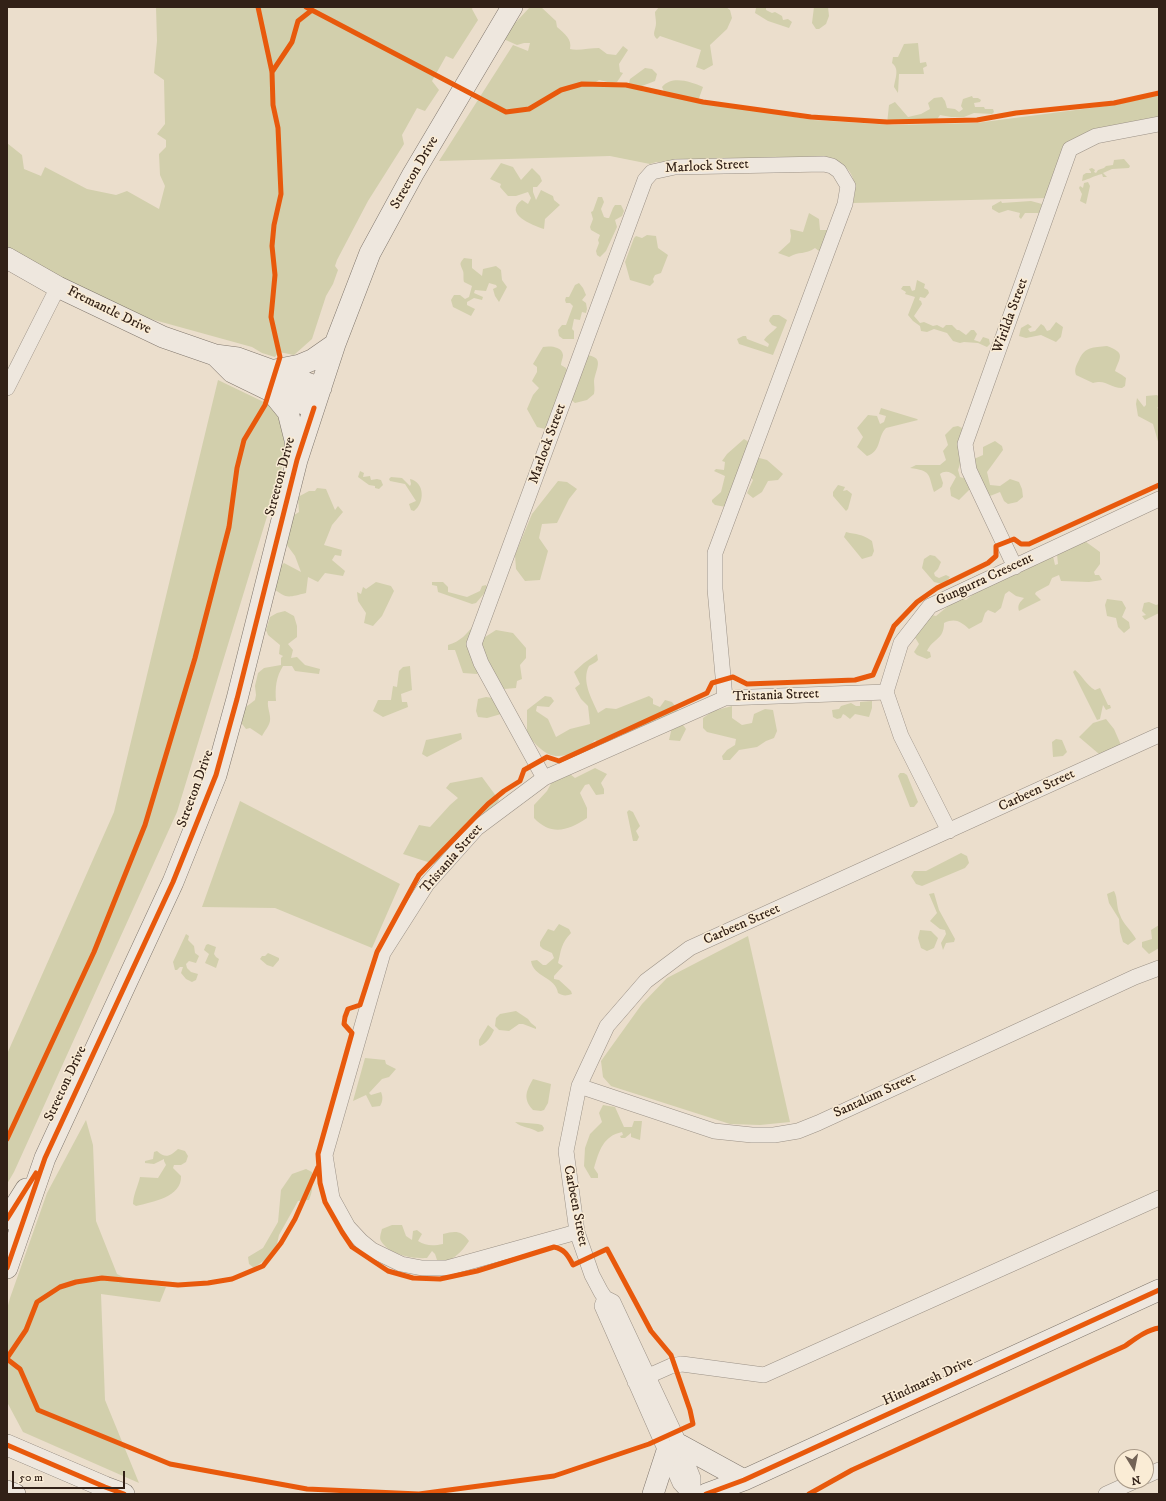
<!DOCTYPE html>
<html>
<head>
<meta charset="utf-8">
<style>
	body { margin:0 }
	#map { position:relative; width:1166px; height:1501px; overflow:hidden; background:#ebdecc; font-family:"IM FELL DW Pica",serif }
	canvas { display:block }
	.frame { position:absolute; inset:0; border:8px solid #322117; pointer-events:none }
	.north { position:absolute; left:1114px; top:1449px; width:40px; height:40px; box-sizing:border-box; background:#faecd5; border:1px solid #aa9b89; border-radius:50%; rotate:170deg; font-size:11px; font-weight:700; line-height:16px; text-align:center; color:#322117 }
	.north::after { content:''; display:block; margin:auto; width:14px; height:18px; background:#736356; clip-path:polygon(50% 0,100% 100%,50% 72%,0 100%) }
	.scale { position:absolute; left:12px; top:1471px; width:113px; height:18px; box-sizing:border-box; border:2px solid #322117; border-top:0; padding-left:5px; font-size:12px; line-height:14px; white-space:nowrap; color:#322117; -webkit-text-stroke:3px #faecd5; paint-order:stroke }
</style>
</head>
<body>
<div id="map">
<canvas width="1166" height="1501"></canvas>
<div class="frame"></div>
<div class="north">N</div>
<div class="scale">50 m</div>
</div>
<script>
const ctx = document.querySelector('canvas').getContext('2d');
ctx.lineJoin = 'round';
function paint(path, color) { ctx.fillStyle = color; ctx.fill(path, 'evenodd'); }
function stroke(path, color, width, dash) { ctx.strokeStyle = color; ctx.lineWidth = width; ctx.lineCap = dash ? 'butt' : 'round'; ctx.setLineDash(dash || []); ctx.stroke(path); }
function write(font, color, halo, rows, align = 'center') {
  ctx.font = font + ' "IM FELL DW Pica",serif'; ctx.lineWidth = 3; ctx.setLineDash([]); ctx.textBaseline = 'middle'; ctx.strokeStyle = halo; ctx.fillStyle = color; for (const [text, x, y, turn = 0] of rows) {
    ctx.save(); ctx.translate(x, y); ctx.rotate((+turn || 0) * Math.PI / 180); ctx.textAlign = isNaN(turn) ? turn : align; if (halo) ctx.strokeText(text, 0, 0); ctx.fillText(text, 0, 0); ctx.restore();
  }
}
paint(new Path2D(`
	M156,7H473L472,9L478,20L453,59L446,56L432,81L439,90L425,111L417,108L402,135L404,144L368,201L337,260L335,266L338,270L333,284L326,296L312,339L294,355L279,352L275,357L262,353L252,347L118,310L7,251V143L22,155L24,169L41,176L45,167L87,189L116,195L127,191L159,209L165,186L160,175L159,154L166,147V140L157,134L165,124L164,80L154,73L157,41Z
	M530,7H541L556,21L557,27C565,34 572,39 570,49C577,51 590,48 599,48L607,54L616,55L623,46L628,50L619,64L620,72L623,73L617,82L612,83L599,80L596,82L614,87L616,85L628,87L630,79L645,68L652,69L657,74L655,81L642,86L641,91L666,96L662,87C672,75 691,82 703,87L698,101L813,120L893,125L976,123L1114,105L1159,95V123L1067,146L1048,198L853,203C857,187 855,172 840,163C835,161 829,160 824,158L656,162L650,164L610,156L439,161L513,45L528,51L530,43H524L517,45L499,37L507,23L516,22Z
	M659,7H726L730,10L732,18L727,29L710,45L713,65L704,70L696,67L701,50L660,36L657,39C651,34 656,30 656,23C656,19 655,16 655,12Z
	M754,7H766V10L772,13L775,12L782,16L783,20L788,19L792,22L789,28L768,21L755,13L756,8Z
	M814,7H828L829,16L826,24L819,29H816L812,23Z
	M918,43L920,63L926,62L927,66L923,68L924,74H899L898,93L894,87C895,79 900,69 892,63L893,57H898L904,44Z
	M972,96L973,98H978L981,100L980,102L974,103L975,107H984L985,109H993L994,112L992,114L974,113L964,117H951L940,115L936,121C920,119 903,123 887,124L889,105L895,102L908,117L921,114L930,109L928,103L934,98L942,97L945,101L947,108L955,109L959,112L963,109L961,106L963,99Z
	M1124,159L1130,166L1129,168L1112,169L1103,173L1107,177H1103L1102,174C1093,176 1090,179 1082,181L1083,175L1086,173H1091V172L1089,169L1092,168L1095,170L1094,172L1096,173L1098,170L1104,168L1106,166L1113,165L1114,160Z
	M501,163L513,167L521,180L532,168L540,176L542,181L537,187H533V192L536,200L541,190L553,196L554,200L560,205L545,219L544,229C532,225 503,214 522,200L528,204L531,198L528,192L516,196H508L500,187L501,184L490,179Z
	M1088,182L1090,186L1086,204L1080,201L1082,194L1079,188L1080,186L1083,188L1084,183Z
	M598,197H602L604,202L601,209L604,217L607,218H609L613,208L615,205H621L624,211L622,216L615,220L617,227L606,251L600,257L597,255L596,251L599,243L598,240L600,235L591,230L590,227L593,219L591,212L593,211Z
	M1001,201L1002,203L1031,201L1042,204L1039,213H1025L1021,219L1019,217L1020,213L1008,210L999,213L992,209V206Z
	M809,213L819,219L820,230H832L823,247L819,251L815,248C805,255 799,251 789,257L778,253L790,242L791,236L790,229L803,232Z
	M647,235L656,236L658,248L668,255L661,273L655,275L653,279L654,282L650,286L630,280L625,262L634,238L636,236L642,238Z
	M464,258L472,259V268L482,276L483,269L496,266L501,270L502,280L507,287L499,302L495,296L493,289L497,287L496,285L489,283L486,291L475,290L474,293L483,297L482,300L474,298L467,302V305L475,309L471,316L453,307L451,300L454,295H460L465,299L469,297L472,286L464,282C463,278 464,273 463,271C460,263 459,264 464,258Z
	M917,280L925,284L924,288L928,290L929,293L925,298L920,297L919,300L921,301L922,304L914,316L920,323L924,322L933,326L937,325L943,328L946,325H952L957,330H959L966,335L971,330H974L977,334L974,340L980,342L983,337L989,339L990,344L987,347L978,343L964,342L960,343L953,341L947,333L934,329L927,332L921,331L920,326L913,321L908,315L915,297L905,294L906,292L901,289L903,286H910L912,291L915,290Z
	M579,283L583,288L586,295L582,300L586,303L587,309L586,313L582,312L580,320L574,319L572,329L574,331V339H563L559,336L558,330L562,325H566L573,306L570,303H566L565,300L566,297H569L575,285Z
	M773,315H779L787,320L773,355L739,344L737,339L743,336H746L747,339L768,347L769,344L764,340C767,335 773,332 777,327L772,325L769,321L770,318Z
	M1056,322L1063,327L1061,337L1056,342L1041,335L1026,338L1019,336L1021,328L1028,324L1032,327L1028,329L1030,332L1035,331L1041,324L1044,326L1047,331L1050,330Z
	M1107,346C1126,353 1120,357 1115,371L1122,375L1126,378L1125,386L1122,388C1109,388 1107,379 1093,383L1076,375C1074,369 1076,366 1079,360C1085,346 1093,348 1107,346Z
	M543,347C549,346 562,346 563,355C563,358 561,362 561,365L566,368L568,372L554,422L545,429L537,427L527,409L533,395L539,388L532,381L537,372V367L533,364Z
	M584,355C606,356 596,368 594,381C594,385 595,389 594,394L587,400L575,403L565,395Z
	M218,380L297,418L177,812L14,1172L7,1184V1054L114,812Z
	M1157,395L1159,397V406L1157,408L1159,409V445L1153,424L1138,416L1136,404L1137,398L1144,407L1146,405V396Z
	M881,408L917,419L918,420L886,428C877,437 882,451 867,456L857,447L863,437L857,428L868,415L877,416L880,424L884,422L886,416L879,414Z
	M958,426L962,428L966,432L962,458L958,470L960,477L963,478L966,476L974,459L983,455V447L995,441L1002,446L1003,450L987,472L990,485L1000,486L1010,479L1019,482L1022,489L1023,497L1017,502L1008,504L1004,501L1000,492L990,496L979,497L971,488L959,500L951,496L950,488L956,477C952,472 945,470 940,474L943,483L942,487L934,492C928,473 931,471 910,468L916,465H940L946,460L943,451L948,445L945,435L953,427Z
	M744,439L752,444L748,455L767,460L783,474L778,480L768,481L762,492L753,498L747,493L753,480L748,474L726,507L715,505L712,502V500L721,492L725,476L714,471L716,469L724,470L725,462L722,461L727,454Z
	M360,471L364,473L363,477L370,476L371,480L377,479L381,480L383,485L379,489L375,488V486L369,485L358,477Z
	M391,477L402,478L410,486L411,484L410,479C425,482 425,503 414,511L411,510L409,504L416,501L405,484L390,481L389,479Z
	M558,481L567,482L577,489L569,499L557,523L542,524L539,538L548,551L540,580L525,581L516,569L515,555L532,514Z
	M838,485L845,487L843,491L847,490L852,494L848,509L846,511L833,496V492Z
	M317,488L326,489L335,510L338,506L343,512L332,525L324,545L342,550L341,556L335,555L332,560L345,571L343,576L325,573L318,582L308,577L306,593C288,597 287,600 272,587L274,573L284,563L301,572L295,556L284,541L291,517L299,512L298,497L309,491H315Z
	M846,532C857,535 861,533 872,541L874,551L872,556L862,559L844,537Z
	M1082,539L1100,552V564L1094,572L1095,575H1099L1102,580L1089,582L1061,581L1059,575L1052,578L1049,585L1036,592L1035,594L1041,600L1019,611C1017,605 1020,602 1024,598L1016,596L1009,591L1005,594L1001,608L995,613L988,610L985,613L982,622L969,629C960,621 955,618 944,623C944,640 933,638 927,651L930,652L931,657L927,659L917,655L914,652L919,644L911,631L927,614L936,616L947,607L949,602L959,598L966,600L982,587L1053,556L1055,565L1058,564L1057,554Z
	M930,555L935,556L941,562L938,569L934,573L935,576L939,578L946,575L950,577L946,582L942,584L934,582L922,568L924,559Z
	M376,582L391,586L394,591L382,616L373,626L364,623L366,613L358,601L357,592L361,594L363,587L366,589Z
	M432,582H443L448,587V592L467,597L480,591L482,586L486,585L488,589L476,603L472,604L438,592L437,586L432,585Z
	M1107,599L1122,601L1126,608L1122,617L1129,622L1130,628L1124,633L1118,627L1116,618L1107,616L1105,605Z
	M1149,602L1156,605L1159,604V613L1145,620L1142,616L1146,615L1142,611L1144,603Z
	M285,611L294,616L297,626V637L288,644L293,650L291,658L297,657L305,665L320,669L319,674L295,671L292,666H283C276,677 275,688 276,701H268C267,708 271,714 270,721C269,726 264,732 262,736L250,728L246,729L239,720L242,710L255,700L256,695L255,686L258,673L264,668L281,665V658L283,656L279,654L280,645L268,635L266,630L270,617L277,613Z
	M475,623L482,639L496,630L513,633L526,648V658L520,665L522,679L517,681L516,688L504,689L499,700L501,714L487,718L478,717L476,711L478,699L486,697L493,698L483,664L477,674L463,673L455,650H448V645C460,642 468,633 475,623Z
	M597,654L598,660L596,662L589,666C581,681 592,699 598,713L606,708L616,709L649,696L653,699V704L660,707L665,700L672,702L678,710L675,714L686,729L680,741L669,740L673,723L659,722L658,718L643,730L628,737L624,733H615L612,741L603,745L595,740L589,746L590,750L574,760L566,755C547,760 539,747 527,735V710L545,696L551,697L554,701L549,707L537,706L536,711L548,719L556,737L570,729L590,724L588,706L581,699L575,688L580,684L574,672L584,663Z
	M410,666L412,690L401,694L402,702H407L408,707L383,717L373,711L378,700H391L393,686L397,687L399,671L403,667Z
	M1075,670C1083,676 1086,685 1095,690L1100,688L1108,705H1110L1111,708L1106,710L1103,705L1100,719L1097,720L1073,672Z
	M872,701V708L869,717L855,714L850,719L845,715L843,714L841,718L837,719L833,717L832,710L839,709L841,706L851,703L856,706H860V702Z
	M732,706V718L742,725L752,723L754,714L765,709L773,710L777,731L774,738L766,741L757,747L739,750L730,760H723L722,756L727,750L735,745L736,739L707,732L703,728V718L713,711Z
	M1106,719L1114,729L1121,745L1099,754L1079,737L1093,723Z
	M461,733L462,739L427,757L422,754L426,740Z
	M1056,739L1062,740L1067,752L1063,756L1053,757L1052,742Z
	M595,768L607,774L601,783L604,789V794L596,795L589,784L585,785L580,793L587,808V818C568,831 551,836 534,818V805L547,791L554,778L566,771L575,778Z
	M900,773H904L907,775L918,802L914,807H910L898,776Z
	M482,777L499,800L493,810L450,861L434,864L403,854L419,825L430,827L450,805L458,798L446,788L450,783Z
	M240,801L400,884L372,948L275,908L202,907Z
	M629,810L633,812L640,826L636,831L639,837L637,841H633L627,812Z
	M961,853L967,856L969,863L965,868L922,886L916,884L911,876L914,871H926Z
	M1114,891C1118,898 1116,907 1120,915C1123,924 1131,930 1136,939L1128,945L1123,942L1120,932L1119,919L1109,903L1107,894Z
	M934,893L939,910L955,939L954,942L946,943L943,950L941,943L946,934L945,930L940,929L930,921L937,913L929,894Z
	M559,924L569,929L571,933C561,943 561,951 558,963L563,966L554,976V979L559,980L571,991L572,994C566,996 563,996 558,993C556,977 533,977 531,961L537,960L543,965H546L554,958L552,953L543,949L540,946V942L548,929L554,931Z
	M1159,925V948L1149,954L1142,947V942L1152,939L1151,930Z
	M920,930L931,931L938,938L934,948L927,951L921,948L918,938Z
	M186,934L189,936L188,940L194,946L195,953L199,956L196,963L189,961L186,964L187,968L191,972L198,974L196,980L192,982L186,979L181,973L183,967H180L177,970H175L173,962Z
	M748,936L790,1122L760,1125L730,1124L611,1086L603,1077L601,1061L642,1004L667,978Z
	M208,944L216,947L214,954L216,957L219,959L216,968L205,963L209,954L204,950L206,945Z
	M268,953L279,958V960L273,967L267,965L260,959L262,956H265Z
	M516,1011L528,1019L531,1023L536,1027V1029L523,1024H519L509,1031L499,1030L495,1026L496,1018L500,1014Z
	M488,1025L494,1030C491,1037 487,1043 480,1046L479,1045V1040Z
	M365,1058L385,1060L386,1064L396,1069L389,1077L382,1079L369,1093L371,1095L381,1092C383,1097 383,1101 380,1106L372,1107L366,1095L353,1101Z
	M533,1079L551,1084L548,1103L544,1110L541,1111L533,1110C522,1098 527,1090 533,1079Z
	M603,1105L615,1107L624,1127H632L634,1121H642L640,1140L631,1137V1133L625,1138H621L620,1136L623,1135L622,1132C603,1136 599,1151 594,1168L598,1174V1178H591L584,1166L585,1148L590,1134L602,1122L599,1113Z
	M86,1120L93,1145L96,1221L117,1274L135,1283L166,1287L160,1302L101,1294L105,1400L139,1483L23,1432L7,1402V1309L10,1298L47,1193Z
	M515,1122L538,1124L542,1125L544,1128L543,1131L538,1132C531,1127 522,1128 515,1122Z
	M178,1149L185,1151L188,1156L186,1162L181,1165H174L173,1168L181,1176C182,1197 152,1202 136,1206L133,1204C133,1195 138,1186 140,1177L158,1178L166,1165L164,1161V1159L154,1164L145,1163V1161L153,1159L154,1152L157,1151C166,1159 170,1156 178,1149Z
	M306,1169L312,1172C313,1182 313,1191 309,1200L298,1201L279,1235L277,1244L266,1259L254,1268L249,1264L248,1257L263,1248L278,1222L281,1190L292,1174Z
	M392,1225H402L406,1236L412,1240L413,1231L417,1230L422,1234L418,1241C426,1246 433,1246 443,1244V1234C455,1231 461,1230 469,1241C462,1252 452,1262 438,1263L435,1254L432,1251L427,1258C413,1259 389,1255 381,1241C379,1238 381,1233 382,1229Z`), '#d2cfac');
const street = new Path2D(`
	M7,388L58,287
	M1015,567L969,470L965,444L1070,149L1096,136L1159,124
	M544,778L481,663L474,644L645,180L652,172L675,167L824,164L832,166L839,171L848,186L845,204L715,553V589L725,698
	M949,831L901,736L886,692L901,643L930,606L1159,499
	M579,1086L714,1131L752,1135H774L798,1131L818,1123L1135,977L1159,968
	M577,1232L447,1268H422L401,1264L372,1250L361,1241L348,1227L332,1198L325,1155L383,953L427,884L477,828L544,778L725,698L886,692
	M605,1298L602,1306L680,1483L690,1494
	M635,1382L671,1366L682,1364L764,1375L1159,1198
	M1146,1476L1159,1470
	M693,1494V1478L680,1445L613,1302L605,1298L601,1292L592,1275L577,1232L566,1151L579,1086L607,1026L646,981L690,948L1159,735
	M1106,1494L1135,1481`);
const secondary = new Path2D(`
	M7,258L58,287L163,337L215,355L238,358L321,388
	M215,355L232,372L269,390L314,408
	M275,370L300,365L312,360L335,344
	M270,390L288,412L295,440L296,455
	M7,1219L26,1189
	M7,1268L45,1158L173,882L216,775L237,699L297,460L335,344L370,253L413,174L512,7
	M7,1445L105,1487L124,1494
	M680,1445L744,1480
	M7,1491L15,1494
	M653,1494L667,1451
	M706,1494L744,1480L1159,1290`);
stroke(street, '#9b9186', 16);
stroke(secondary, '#80776d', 22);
stroke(street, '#eee7de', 15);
stroke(secondary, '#eee7de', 21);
stroke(new Path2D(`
	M306,7L506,112L529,109L561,90L582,84L626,85L703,102L811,117L887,122L977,120L1016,113L1114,103L1159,93
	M272,72L292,42L298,21L312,10
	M7,1139L94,952L145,825L195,658L229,527L237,468L244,440L265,405L280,357L271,317L275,275L272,246L274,225L281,194L278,128L273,105L272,72L258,7
	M7,1219L36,1173
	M7,1268L45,1158L173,882L216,775L237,699L297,460L314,408
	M7,1358L26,1330L37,1302L60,1287L76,1282L102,1278L178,1285L208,1283L232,1279L263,1266L281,1243L295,1219L318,1167
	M7,1359L20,1369L38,1410L170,1464L307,1489L419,1494L554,1476L649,1444L693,1424L690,1410L671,1355L651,1331L607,1249L573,1265C568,1255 564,1249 554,1247L477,1271L440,1279L413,1278L388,1271L352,1247L342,1232L325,1202L320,1183L318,1154L352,1033L344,1024L345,1017L348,1009L360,1005L377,952L419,875L488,804L504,791L520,781L524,770L547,757L559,761L707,693L712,683L733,677L747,684L855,680L873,675L894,626L917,602L937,588L988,563L996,556V546L1014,539L1021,544H1029L1159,485
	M7,1445L105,1487L124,1494
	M706,1494L744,1480L1159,1290
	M809,1494L852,1470L1125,1346C1135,1339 1146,1330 1159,1328`), '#e8590c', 5);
write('14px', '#322117', '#faecd5', [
	["Marlock Street",707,167,-3],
	["Streeton Drive",415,173,-60],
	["Fremantle Drive",109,311,26],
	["Wirilda Street",1011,316,-70],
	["Marlock Street",548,444,-70],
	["Streeton Drive",281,477,-75],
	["Gungurra Crescent",985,580,-25],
	["Tristania Street",776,696,-2],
	["Streeton Drive",196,789,-70],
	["Carbeen Street",1037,791,-25],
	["Tristania Street",452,859,-49],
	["Carbeen Street",742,925,-24],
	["Streeton Drive",66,1084,-65],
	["Santalum Street",875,1096,-25],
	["Carbeen Street",575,1206,79],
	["Hindmarsh Drive",928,1382,-25]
]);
</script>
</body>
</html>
